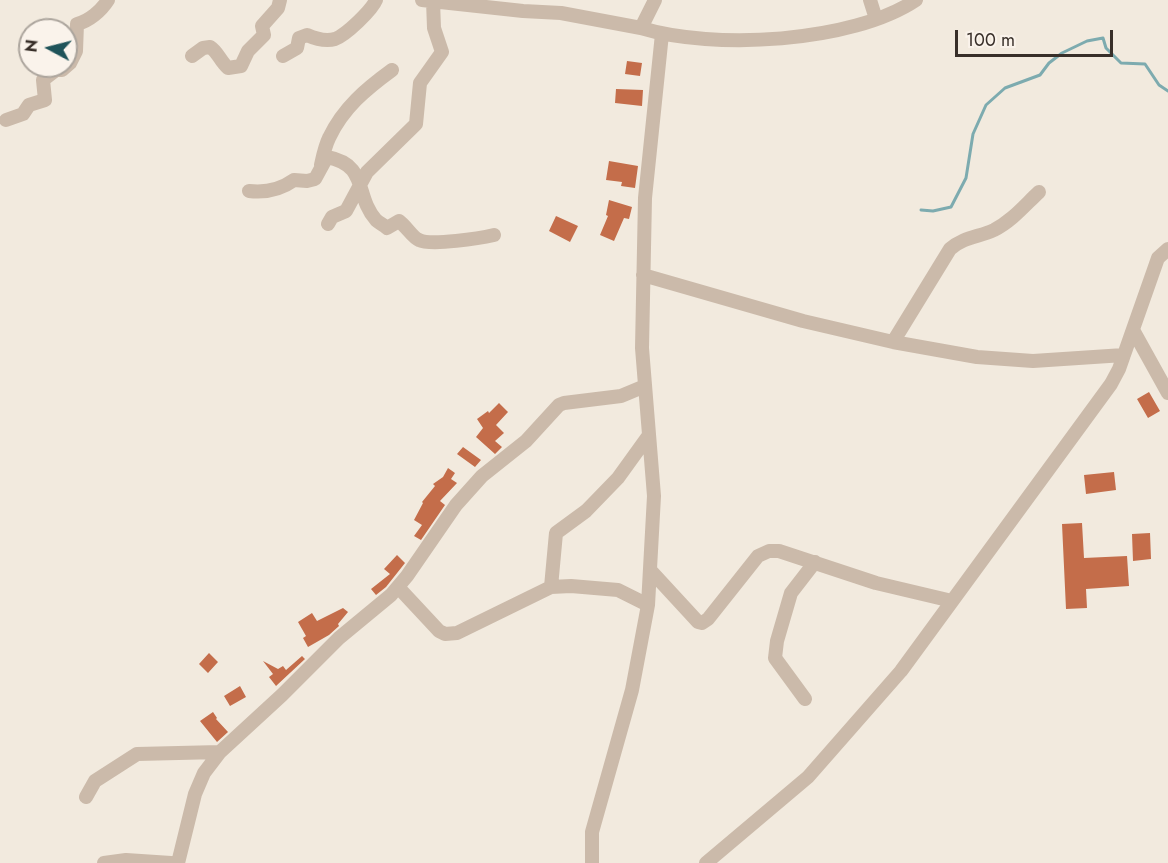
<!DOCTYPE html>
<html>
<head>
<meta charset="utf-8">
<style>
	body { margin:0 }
	#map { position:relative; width:1168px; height:863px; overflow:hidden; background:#f2eade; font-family:Jost,sans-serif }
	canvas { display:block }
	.north { position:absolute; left:18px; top:18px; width:60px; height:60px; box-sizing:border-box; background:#faf3eb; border:2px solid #aca59d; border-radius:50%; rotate:277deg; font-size:16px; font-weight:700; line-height:24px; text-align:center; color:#382f29 }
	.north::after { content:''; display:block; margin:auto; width:21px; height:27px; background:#1f5359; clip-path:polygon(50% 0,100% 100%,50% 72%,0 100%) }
	.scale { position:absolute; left:955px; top:30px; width:158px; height:27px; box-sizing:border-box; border:3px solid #382f29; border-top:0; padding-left:8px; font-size:18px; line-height:21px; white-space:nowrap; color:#382f29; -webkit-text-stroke:4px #faf3eb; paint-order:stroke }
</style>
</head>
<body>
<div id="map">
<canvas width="1168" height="863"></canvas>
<div class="north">N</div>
<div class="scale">100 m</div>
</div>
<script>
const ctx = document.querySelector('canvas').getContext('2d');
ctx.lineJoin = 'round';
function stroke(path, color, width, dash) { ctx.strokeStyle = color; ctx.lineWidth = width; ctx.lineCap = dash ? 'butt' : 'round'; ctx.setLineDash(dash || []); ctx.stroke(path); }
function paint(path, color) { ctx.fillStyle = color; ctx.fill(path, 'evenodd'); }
stroke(new Path2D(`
	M921,210L933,211L951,207L966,178L973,134L986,105L1005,88L1040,75L1049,63L1062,53L1087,41L1103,38L1106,48L1121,63L1145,64L1159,85L1168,91`), '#7dabaf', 3);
paint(new Path2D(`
	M627,61L642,63L640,76L625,74Z
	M616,89L643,90L642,106L615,103Z
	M609,161L638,166L635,188L621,186L622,182L606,180Z
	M609,200L632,207L629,219L624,218L614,241L600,235L608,216L606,215Z
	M556,216L578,226L570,242L549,231Z
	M1149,392L1160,411L1148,418L1137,399Z
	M499,403L508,412L496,425L504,433L495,441L502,447L495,454L476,437L483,428L477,419L488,411L489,413Z
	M463,447L481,460L475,467L457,454Z
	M448,468L455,473L451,479L457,483L440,501L445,505L421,540L414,536L422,525L414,520L423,503L422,502L435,486L433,484L443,477Z
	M1114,472L1116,490L1086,494L1084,475Z
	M1082,523L1084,558L1127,556L1129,586L1086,589L1087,608L1066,609L1062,524Z
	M1150,533L1151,559L1133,561L1132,534Z
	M397,555L405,563L386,587L376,595L371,589L390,574L384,569Z
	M343,608L348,612L338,624L339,626L329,635L308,647L303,638L306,636L298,622L312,613L317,621Z
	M209,653L218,662L208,673L199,664Z
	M302,656L305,659L276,686L269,677L273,674L263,661L278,669L283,666L286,670Z
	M240,686L246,697L230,706L224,696Z
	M213,712L217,718L216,719L228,732L217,742L200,721Z`), '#c46d4a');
stroke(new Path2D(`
	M422,0L523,11L561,13L641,28L655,0
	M870,0L876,19
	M641,28C713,50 852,43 916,0
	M192,56L203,48L210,47C218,52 220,61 228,68L241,66L248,51L264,35L262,26L278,8L280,0
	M283,56L297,48L299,38L307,35C316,39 325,42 335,39C346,35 372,10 376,0
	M6,120L23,114L29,105L45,100L43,80L56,70H62L70,63L76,51L77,24C89,21 101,11 108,0
	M321,165C323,156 325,146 329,138C343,108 366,89 392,70
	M249,191C266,193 280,190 294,180L307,181L315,179L327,157C369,165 354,195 376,220C379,223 384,225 387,228L399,221C406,226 413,238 419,240C431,246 481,238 494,235
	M328,224L332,217L346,211L367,172L416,124L420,83L442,52L434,28L433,1
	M643,275L803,321L893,342L977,357L1033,361L1124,355
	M1133,330L1168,393
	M893,342L950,249C963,237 979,237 994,230C1012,221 1025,205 1039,192
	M651,571L698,622L702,623L708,619L758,556L769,551H779L876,583L952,601
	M398,587L439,631L445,634L457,633L551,587L571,586L618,590L648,605
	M551,587L556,533L586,511L618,478L649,435
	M805,699L775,658L777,641L791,593L815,562
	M86,797L95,781L137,754L220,752
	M104,863L126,860L171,863
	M178,863L195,794L204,773L220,752L282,695L339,638L391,595L407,576L456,505L482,476L526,441L559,405L564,403L621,396L645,386
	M592,863V832L632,690L648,605L654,496L642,348L645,198L662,34
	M706,863L808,777L901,671L1111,384L1119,369L1158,258L1168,249`), '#cbbaaa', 14);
</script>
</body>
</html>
